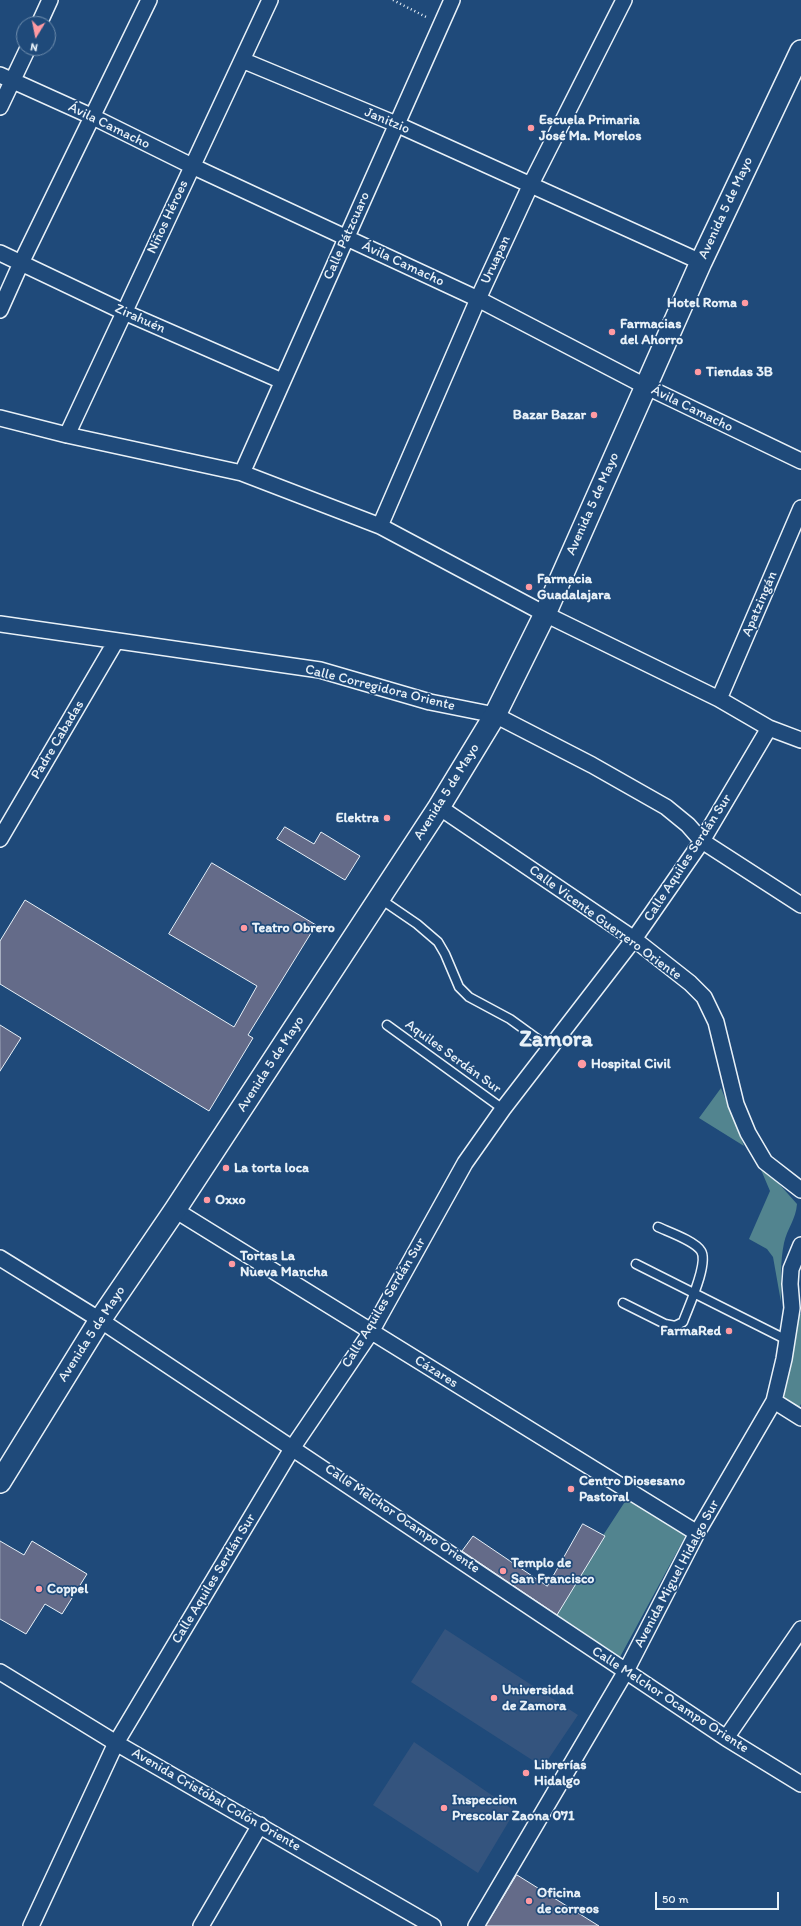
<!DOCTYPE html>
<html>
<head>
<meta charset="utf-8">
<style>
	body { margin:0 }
	#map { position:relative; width:801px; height:1926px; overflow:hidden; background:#1f4a7a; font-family:Itim,sans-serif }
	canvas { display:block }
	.north { position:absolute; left:16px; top:16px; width:40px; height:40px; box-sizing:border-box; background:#1f4a7a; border:1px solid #6f8dac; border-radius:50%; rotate:190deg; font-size:11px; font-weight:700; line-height:16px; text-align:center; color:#e8f1f8 }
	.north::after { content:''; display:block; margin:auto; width:14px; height:18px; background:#ff9aa2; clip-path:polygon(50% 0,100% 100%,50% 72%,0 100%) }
	.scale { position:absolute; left:655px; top:1892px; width:124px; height:18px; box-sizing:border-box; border:2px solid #e8f1f8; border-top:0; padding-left:5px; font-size:12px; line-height:14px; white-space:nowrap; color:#e8f1f8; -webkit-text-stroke:3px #1f4a7a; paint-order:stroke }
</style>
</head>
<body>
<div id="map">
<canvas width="801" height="1926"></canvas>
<div class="north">N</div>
<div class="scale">50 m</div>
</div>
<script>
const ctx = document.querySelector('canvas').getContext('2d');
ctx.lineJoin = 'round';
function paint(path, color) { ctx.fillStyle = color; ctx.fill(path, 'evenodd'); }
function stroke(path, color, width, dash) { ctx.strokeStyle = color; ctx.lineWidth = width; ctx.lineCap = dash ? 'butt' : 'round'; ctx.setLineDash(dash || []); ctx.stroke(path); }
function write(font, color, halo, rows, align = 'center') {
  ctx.font = font + ' Itim,sans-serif'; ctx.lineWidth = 3.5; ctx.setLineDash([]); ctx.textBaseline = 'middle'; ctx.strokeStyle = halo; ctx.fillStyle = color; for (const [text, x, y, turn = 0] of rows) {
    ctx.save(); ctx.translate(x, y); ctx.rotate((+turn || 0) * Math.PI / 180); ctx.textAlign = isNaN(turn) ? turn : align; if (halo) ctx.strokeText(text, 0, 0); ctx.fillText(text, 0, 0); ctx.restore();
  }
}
paint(new Path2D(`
	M445,1629L578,1715L543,1767L411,1682Z
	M414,1742L515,1811L478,1873L373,1805Z`), '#34547e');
paint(new Path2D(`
	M721,1088L744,1146L699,1118Z
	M756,1158L797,1204C796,1219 787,1229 784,1243C780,1262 781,1282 781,1302L773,1257L767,1249L749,1239L770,1191Z
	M792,1308L801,1314V1404L795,1414L774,1401Z
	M628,1497L687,1533L620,1657L552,1614Z`), '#52848f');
const building = new Path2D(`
	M285,827L314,844L321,832L360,856L345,880L277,839Z
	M212,863L316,925L248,1035L253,1038L209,1111L0,984V941L25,900L234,1027L257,986L169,934Z
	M0,1025L21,1038L0,1071Z
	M583,1524L605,1536L557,1615L462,1551L473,1536L547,1586Z
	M0,1541L24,1555L32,1541L87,1574L62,1614L45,1604L26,1634L0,1619Z
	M517,1875L599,1926H486Z`);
paint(building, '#646b89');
stroke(building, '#e8f1f8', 1);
const lane = new Path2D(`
	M379,898L417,924L438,942L445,954L459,987L469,997L510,1019L550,1048
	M387,1025L503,1109
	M636,1264L787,1340
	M623,1303L665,1324L675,1326L683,1322C688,1308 709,1263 701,1251C695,1241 669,1232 658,1227`);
const street = new Path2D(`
	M39,24L50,0
	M242,60L396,124L701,262
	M0,75L93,117L192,166L478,299L645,386L801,461
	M0,107L28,48
	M0,253L124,312L282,381
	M0,310L21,263L149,0
	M0,418L67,435L242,473L380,526L545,614L719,699L769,728L801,740
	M67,435L270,0
	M242,473L452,0
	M380,526L478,299L531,184L624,0
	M0,624L320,670L430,702L495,715L592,765L666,807L688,825L702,841L801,905
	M719,699L801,508
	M439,807L634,939L690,983L704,997L716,1022L736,1104L748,1133L765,1162L801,1190
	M0,839L116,641
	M175,1210L697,1533
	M0,1258L100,1320L726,1738L801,1784
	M774,1401L801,1418
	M0,1672L116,1743L433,1926
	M726,1738L801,1629
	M31,1926L116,1743L293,1447L371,1332L465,1163L503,1109L634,939L702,841L769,728
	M201,1926L260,1825
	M476,1926L626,1671L697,1533L774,1401L784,1359L792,1308L790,1284L791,1269L801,1245`);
const secondary = new Path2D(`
	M0,1482L100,1320L175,1210L439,807L495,715L545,614L701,262L801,51`);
stroke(lane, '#e8f1f8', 11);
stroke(street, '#e8f1f8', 18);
stroke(secondary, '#e8f1f8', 24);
stroke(new Path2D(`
	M393,0L428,18`), '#e8f1f8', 2.5, [1, 3]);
stroke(lane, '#1f4a7a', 8);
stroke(street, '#1f4a7a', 15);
stroke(secondary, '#1f4a7a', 21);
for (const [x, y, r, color] of [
	[531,128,4,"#ff9aa2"],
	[745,303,4,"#ff9aa2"],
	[612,332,4,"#ff9aa2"],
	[698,372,4,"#ff9aa2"],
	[594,415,4,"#ff9aa2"],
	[529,587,4,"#ff9aa2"],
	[387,818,4,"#ff9aa2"],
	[244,928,4,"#ff9aa2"],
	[582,1064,5,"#ff9aa2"],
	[226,1168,4,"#ff9aa2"],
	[207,1200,4,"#ff9aa2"],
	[232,1264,4,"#ff9aa2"],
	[729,1331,4,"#ff9aa2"],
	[571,1489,4,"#ff9aa2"],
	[503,1571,4,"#ff9aa2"],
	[39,1589,4,"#ff9aa2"],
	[494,1698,4,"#ff9aa2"],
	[526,1773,4,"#ff9aa2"],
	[444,1808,4,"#ff9aa2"],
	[529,1901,4,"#ff9aa2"]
]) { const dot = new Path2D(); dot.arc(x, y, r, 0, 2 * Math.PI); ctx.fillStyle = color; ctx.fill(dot); stroke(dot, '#1f4a7a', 1.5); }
write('bold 14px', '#e8f1f8', '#1f4a7a', [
	["Escuela Primaria",539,120],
	["José Ma. Morelos",539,136],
	["Hotel Roma",737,303,"right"],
	["Farmacias",620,324],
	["del Ahorro",620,340],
	["Tiendas 3B",706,372],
	["Bazar Bazar",586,415,"right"],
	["Farmacia",537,579],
	["Guadalajara",537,595],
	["Elektra",379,818,"right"],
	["Teatro Obrero",252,928],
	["Hospital Civil",591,1064],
	["La torta loca",234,1168],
	["Oxxo",215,1200],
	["Tortas La",240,1256],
	["Nueva Mancha",240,1272],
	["FarmaRed",721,1331,"right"],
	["Centro Diosesano",579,1481],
	["Pastoral",579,1497],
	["Templo de",511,1563],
	["San Francisco",511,1579],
	["Coppel",47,1589],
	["Universidad",502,1690],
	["de Zamora",502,1706],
	["Librerías",534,1765],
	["Hidalgo",534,1781],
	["Inspeccion",452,1800],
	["Prescolar Zaona 071",452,1816],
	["Oficina",537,1893],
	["de correos",537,1909]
], 'left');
write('14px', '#e8f1f8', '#1f4a7a', [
	["Janitzio",387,121,23],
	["Ávila Camacho",109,126,26],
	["Avenida 5 de Mayo",726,208,-65],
	["Niños Héroes",168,217,-65],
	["Calle Pátzcuaro",347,236,-66],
	["Uruapan",496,260,-65],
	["Ávila Camacho",403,264,25],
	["Zirahuén",140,319,24],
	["Ávila Camacho",692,409,26],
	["Avenida 5 de Mayo",593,504,-66],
	["Apatzingán",760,604,-67],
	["Calle Corregidora Oriente",380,688,14],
	["Padre Cabadas",58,740,-59],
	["Avenida 5 de Mayo",447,792,-58],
	["Calle Aquiles Serdán Sur",688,858,-57],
	["Calle Vicente Guerrero Oriente",605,923,36],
	["Aquiles Serdán Sur",453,1057,36],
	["Avenida 5 de Mayo",271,1064,-57],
	["Calle Aquiles Serdán Sur",384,1303,-59],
	["Avenida 5 de Mayo",92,1334,-57],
	["Cázares",436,1372,32],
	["Calle Melchor Ocampo Oriente",402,1519,34],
	["Avenida Miguel Hidalgo Sur",677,1574,-62],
	["Calle Aquiles Serdán Sur",214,1579,-59],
	["Calle Melchor Ocampo Oriente",670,1700,33],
	["Avenida Cristóbal Colón Oriente",216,1800,30]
]);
write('bold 22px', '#e8f1f8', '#1f4a7a', [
	["Zamora",556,1040]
]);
</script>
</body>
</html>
